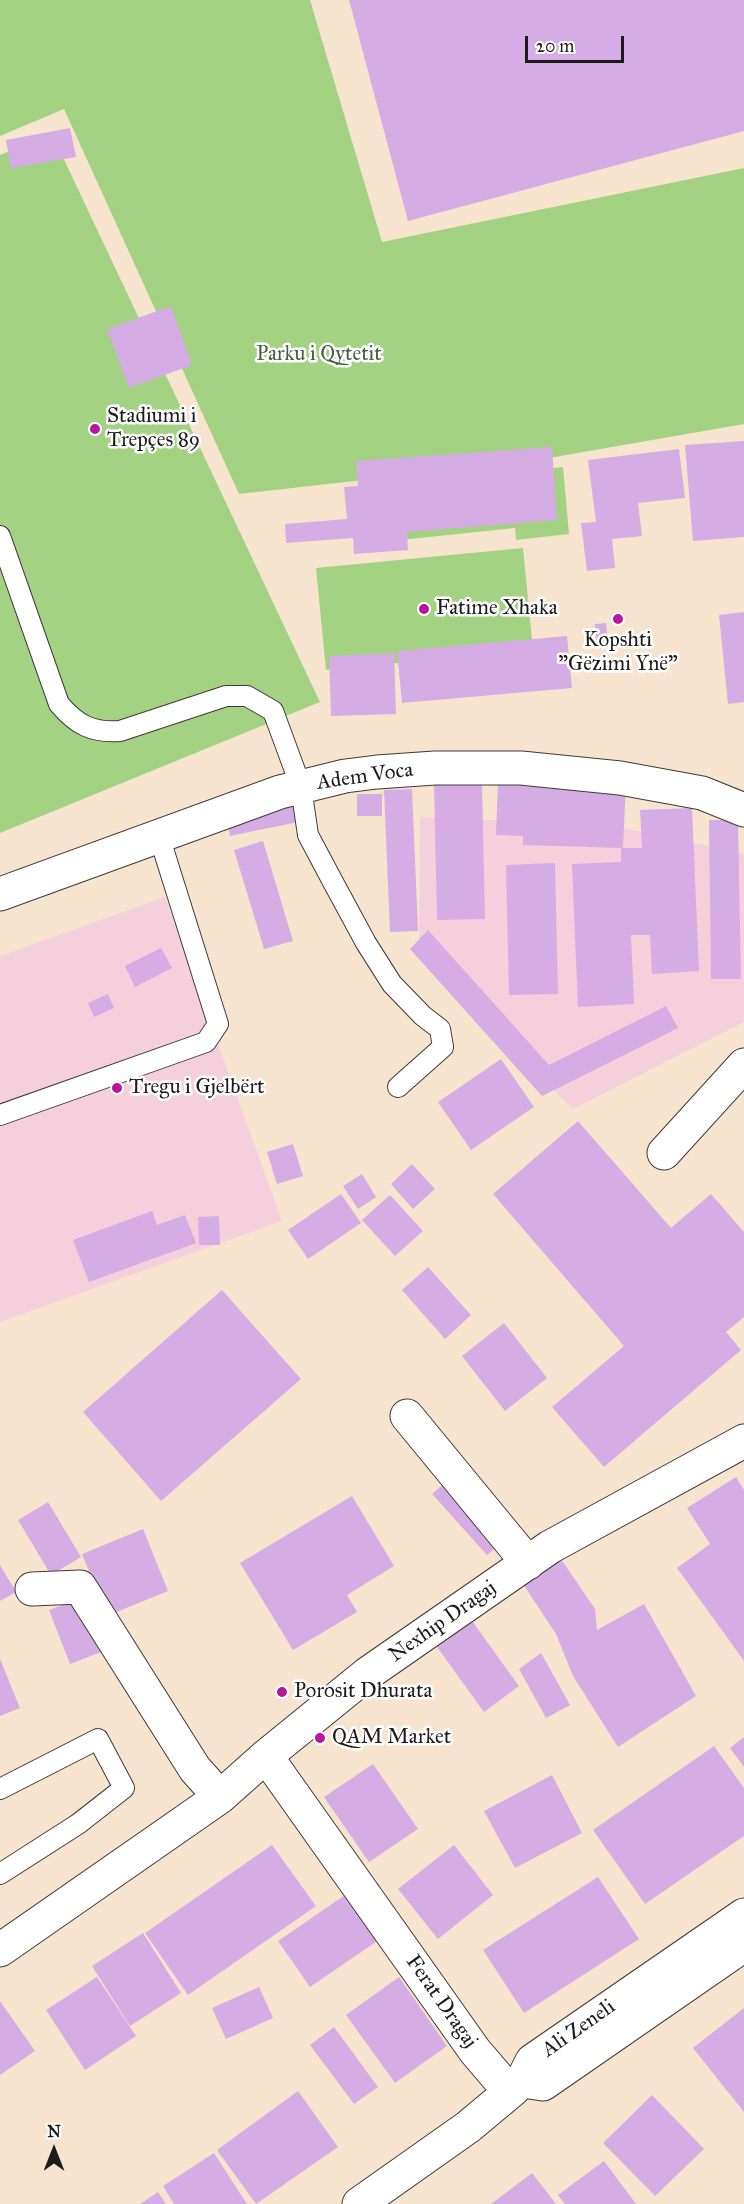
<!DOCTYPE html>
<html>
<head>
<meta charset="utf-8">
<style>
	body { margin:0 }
	#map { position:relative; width:744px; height:2204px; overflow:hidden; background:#f7e4cf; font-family:"IM FELL Great Primer",serif }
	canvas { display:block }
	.north { position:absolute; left:24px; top:2120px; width:60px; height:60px; -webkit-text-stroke:4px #fff; paint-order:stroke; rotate:0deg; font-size:16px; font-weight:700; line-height:24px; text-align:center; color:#1c1c1c }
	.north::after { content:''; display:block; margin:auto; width:21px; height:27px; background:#1c1c1c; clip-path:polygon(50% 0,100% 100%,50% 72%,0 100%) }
	.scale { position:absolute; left:525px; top:36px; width:99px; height:27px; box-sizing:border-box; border:3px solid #1c1c1c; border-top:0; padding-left:8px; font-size:18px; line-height:21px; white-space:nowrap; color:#1c1c1c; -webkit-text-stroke:4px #fff; paint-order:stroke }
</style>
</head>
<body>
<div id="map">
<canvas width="744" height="2204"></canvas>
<div class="north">N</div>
<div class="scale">20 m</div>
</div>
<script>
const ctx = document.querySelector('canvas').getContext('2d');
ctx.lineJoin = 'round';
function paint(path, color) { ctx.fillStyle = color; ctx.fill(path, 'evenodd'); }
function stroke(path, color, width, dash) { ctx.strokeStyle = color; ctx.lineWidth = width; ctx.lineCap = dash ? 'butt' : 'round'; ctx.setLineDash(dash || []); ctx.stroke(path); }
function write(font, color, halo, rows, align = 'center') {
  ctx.font = font + ' "IM FELL Great Primer",serif'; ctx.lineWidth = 5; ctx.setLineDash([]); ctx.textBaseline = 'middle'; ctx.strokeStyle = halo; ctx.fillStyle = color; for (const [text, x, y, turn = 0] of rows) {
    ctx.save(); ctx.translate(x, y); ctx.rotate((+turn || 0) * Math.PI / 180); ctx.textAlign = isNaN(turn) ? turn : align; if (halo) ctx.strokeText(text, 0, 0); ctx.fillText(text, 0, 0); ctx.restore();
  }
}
paint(new Path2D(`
	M420,817L610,825L744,854V1022L573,1109L419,959Z
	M165,897L282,1221L0,1322V956Z`), '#f5cfdb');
paint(new Path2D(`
	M0,0H310L382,242L744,168V424L532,461L239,494L64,109L0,136Z
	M52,134L320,702L0,833V155Z
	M563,467L569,534L516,540L515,528L391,541L385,486Z
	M523,548L533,650L326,670L316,568Z`), '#a3d382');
paint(new Path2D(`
	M349,0H744V131L408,221Z
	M70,128L76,157L11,168L6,140Z
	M171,306L192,365L129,388L107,329Z
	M744,441V537L693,541L685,445Z
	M552,447L557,520L407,532L408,550L354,554L353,538L286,543L285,524L347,519L344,487L358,486L356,461Z
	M679,449L685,498L638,503L642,536L612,539L615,568L587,571L581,523L596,522L588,460Z
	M744,612V702L728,704L719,615Z
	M606,623L608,646L597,647L595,624Z
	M567,636L572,688L402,703L397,651Z
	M394,653L396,714L331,716L329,656Z
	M498,779L626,784L623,848H642L640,810L692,808L699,971L652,974L650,935H631L634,1004L578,1007L572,864L621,862V848L523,845V836L496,835Z
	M482,783L485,919L437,920L434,784Z
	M412,789L418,931L390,932L384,790Z
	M357,794H382V816H357Z
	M299,804L303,821L230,836L227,819Z
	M709,820H738L741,979H711Z
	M263,841L293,941L264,949L234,850Z
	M555,863L558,994L509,995L506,865Z
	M428,930L549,1065L666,1006L678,1028L542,1096L410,949Z
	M161,948L172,968L135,987L125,966Z
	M108,994L114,1008L94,1017L88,1003Z
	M501,1059L534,1107L471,1150L438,1102Z
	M578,1121L671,1228L711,1194L744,1232V1317L726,1332L741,1350L604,1467L552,1407L624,1346L493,1194Z
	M293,1144L303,1176L277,1184L267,1152Z
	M412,1164L435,1189L413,1209L391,1184Z
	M362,1174L376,1197L358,1209L343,1186Z
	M341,1194L361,1223L308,1259L288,1230Z
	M390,1195L423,1231L395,1256L362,1220Z
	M152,1211L157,1225L185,1215L196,1243L89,1282L73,1240Z
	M219,1216L220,1245H199L198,1217Z
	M428,1267L471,1315L445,1339L402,1290Z
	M222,1290L301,1379L161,1501L83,1412Z
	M504,1323L547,1378L505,1411L462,1356Z
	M736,1477L744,1490V1661L677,1568L710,1544L687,1508Z
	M448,1480L504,1540L487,1555L432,1494Z
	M352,1496L394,1566L347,1595L357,1612L293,1650L240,1563Z
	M48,1502L81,1557L51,1575L18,1520Z
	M143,1529L168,1591L107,1616L82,1554Z
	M559,1556L595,1609L597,1630L644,1604L696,1696L618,1747L573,1676L556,1634L521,1581Z
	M0,1565L16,1592L0,1601Z
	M84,1597L104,1651L70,1664L49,1610Z
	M467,1614L519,1686L484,1712L432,1640Z
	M541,1653L570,1705L546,1718L519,1669Z
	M0,1659L20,1708L0,1716Z
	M744,1737V1767L730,1748Z
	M714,1746L744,1788V1836L645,1904L593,1830Z
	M373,1764L418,1829L369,1862L324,1797Z
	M552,1775L582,1833L515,1868L484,1811Z
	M272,1845L316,1906L188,1995L145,1933Z
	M454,1845L493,1895L438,1939L398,1889Z
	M598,1877L639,1939L524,2013L483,1950Z
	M348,1893L380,1939L310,1987L278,1941Z
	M143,1933L181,1993L130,2026L92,1966Z
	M97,1977L136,2036L85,2070L46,2010Z
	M399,1977L447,2046L395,2083L346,2015Z
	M259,1987L273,2018L226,2039L212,2008Z
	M0,2001L35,2051L0,2075Z
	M744,2008V2112L693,2048Z
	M334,2027L378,2087L354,2104L310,2045Z
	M298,2091L338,2147L256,2204L217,2150Z
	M652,2095L704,2149L655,2196L603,2143Z
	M214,2153L247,2204H174L163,2186Z
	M604,2161L636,2204H565L558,2195Z
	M532,2173L556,2204H491Z
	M158,2192L166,2204H140Z`), '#d6ace4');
const service = new Path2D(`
	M0,536L59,704C77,725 92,733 120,731L226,696H247L273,711L301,787L308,835L333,882L366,943L392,984L423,1016L440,1029L443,1047L398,1087
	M0,1115L206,1042L218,1024L159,836
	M0,1789L98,1739L124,1788L78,1824L0,1874`);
const minor = new Path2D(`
	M0,894L280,792L345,776L377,772L435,768H521L620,778L702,793L744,810
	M664,1153L744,1065
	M407,1416L528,1563
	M32,1589L80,1587L195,1769L220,1797
	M266,1756L475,2051L510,2092L468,2127L359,2204
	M0,1950L220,1797L266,1756L367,1674L550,1547L744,1441
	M522,2081L543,2084L744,1945
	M510,2092L522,2081L532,2061L744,1915`);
stroke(service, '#3d3a37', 22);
stroke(minor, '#3d3a37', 35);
stroke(service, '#fff', 20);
stroke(minor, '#fff', 33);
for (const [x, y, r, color] of [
	[95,429,6,"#b5179e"],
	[424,609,6,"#b5179e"],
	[618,619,6,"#b5179e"],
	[117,1088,6,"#b5179e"],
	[282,1692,6,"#b5179e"],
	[320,1738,6,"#b5179e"]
]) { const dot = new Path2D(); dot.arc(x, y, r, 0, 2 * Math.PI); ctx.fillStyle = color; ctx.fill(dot); stroke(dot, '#fff', 2); }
write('21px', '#4b5c40', '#fff', [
	["Parku i Qytetit",319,355]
]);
write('21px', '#1c1c1c', '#fff', [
	["Stadiumi i",107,417],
	["Trepçes 89",107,441],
	["Fatime Xhaka",436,609],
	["Kopshti",618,641,"center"],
	["\"Gëzimi Ynë\"",618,665,"center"],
	["Tregu i Gjelbërt",129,1088],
	["Porosit Dhurata",294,1692],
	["QAM Market",332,1738]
], 'left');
write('21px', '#1c1c1c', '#fff', [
	["Adem Voca",365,777,-8],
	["Nexhip Dragaj",443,1622,-35],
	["Ferat Dragaj",441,2002,55],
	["Ali Zeneli",579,2029,-35]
]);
</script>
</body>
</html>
